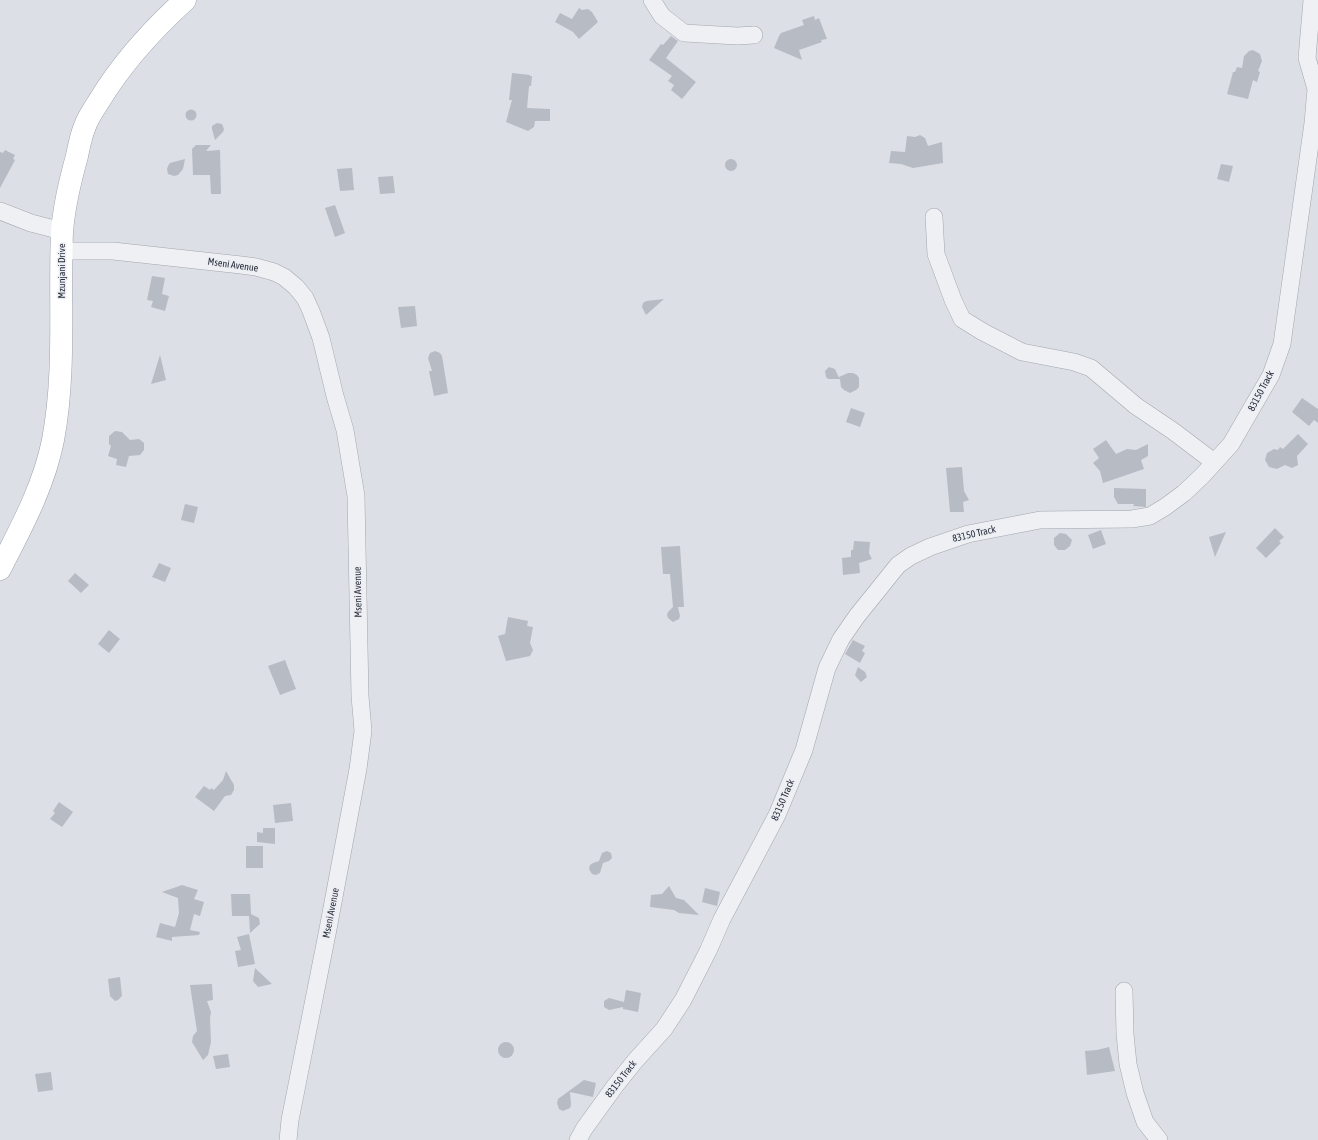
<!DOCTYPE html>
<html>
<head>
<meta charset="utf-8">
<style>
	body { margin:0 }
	canvas { display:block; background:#dcdfe5 }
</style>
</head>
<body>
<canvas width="1318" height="1140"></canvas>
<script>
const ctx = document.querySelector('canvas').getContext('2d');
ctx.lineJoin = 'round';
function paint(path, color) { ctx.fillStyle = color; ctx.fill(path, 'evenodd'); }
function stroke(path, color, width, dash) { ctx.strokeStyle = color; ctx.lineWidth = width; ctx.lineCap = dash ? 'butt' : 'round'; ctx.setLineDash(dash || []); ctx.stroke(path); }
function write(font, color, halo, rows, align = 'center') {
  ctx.font = font + ' "Asap Condensed",sans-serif'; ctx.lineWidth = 3; ctx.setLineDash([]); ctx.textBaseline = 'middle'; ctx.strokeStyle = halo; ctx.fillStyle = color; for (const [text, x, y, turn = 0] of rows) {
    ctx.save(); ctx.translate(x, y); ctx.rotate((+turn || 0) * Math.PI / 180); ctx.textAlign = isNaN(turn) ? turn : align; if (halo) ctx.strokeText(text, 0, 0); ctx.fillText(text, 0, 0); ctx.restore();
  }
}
paint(new Path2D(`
	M579,8L582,10L588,9L592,12L598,22L579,39L573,32L555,22L560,13L572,19Z
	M814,16L815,20L819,18L827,39L821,40L822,42L799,50L802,60L774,48L779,36L781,33L804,25L802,20Z
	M671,36L678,41L666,58L696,82L682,99L671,90L674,85L668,81L672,76L649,60L661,44L663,45Z
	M1253,50L1260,54L1262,61L1258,71L1260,72L1257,82L1253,80L1248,99L1227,94L1233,72H1235L1237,67L1242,68L1244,56L1249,51Z
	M512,73L530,75V76H532L531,86H529L527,108L550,109V121H535L534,127L528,131L506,122L512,100H509Z
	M185.5 115a5.5 5.5 0 1 1 11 0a5.5 5.5 0 1 1-11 0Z
	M217,123L222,124L224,129L223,132L215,140L212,129V126Z
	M920,135L925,138L928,146L942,142L943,163L913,168L901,164L889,163L891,151L905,152L907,136L915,137Z
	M196,145H211L206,151L220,150L221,194H211L210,175H193L192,149Z
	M5,150L15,155L13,159L15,160L0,188V152L3,153Z
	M725 165a6 6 0 1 1 12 0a6 6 0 1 1-12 0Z
	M185,159L183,169L178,175L174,176L168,174L167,169L168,166L170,163Z
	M1221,164L1233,166L1229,182L1217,179Z
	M352,168L354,190L340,191L337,169Z
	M393,176L395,193L380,194L378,177Z
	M335,205L345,233L335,237L325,208Z
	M152,276L165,278L162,294L169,296L165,311L151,307L153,301L147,300Z
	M664,299L646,315L642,307L643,303L646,301Z
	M415,306L417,326L401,328L398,307Z
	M435,351L440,353L442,356L448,393L434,396L429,371H432L428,358L430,353Z
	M160,355L166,380L151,384Z
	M829,367L835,369L839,378V377L848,373H853L857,375L859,378V387L856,390L850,393L844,390L841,387L840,379H828L826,377L825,371Z
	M1302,398L1318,409V423L1314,420L1309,426L1292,412Z
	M851,408L865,413L860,427L846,422Z
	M115,431L122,432L130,440L139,439L144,443V450L140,455L129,456L126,467L116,465L117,459L108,456L111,446L109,444V436Z
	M1298,434L1308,444L1297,456L1298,465L1292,468L1285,465L1277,469L1269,467L1265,460L1267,453L1274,449L1278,450L1280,447L1283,449Z
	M1106,440L1116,454L1127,449L1136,450L1148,444V456L1141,460L1144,469L1103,483L1100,471L1093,463L1099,458L1093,449Z
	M962,467L964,491L969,500L963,502L964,512H950L946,468Z
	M1114,488L1146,489V507L1133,506L1134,504H1118L1114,497Z
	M185,504L198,507L194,523L181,520Z
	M1275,528L1284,537L1279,541L1281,543L1266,558L1256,548Z
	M1101,530L1106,544L1093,549L1088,535Z
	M1226,532L1215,557L1209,537Z
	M1060,533L1066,534L1072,540L1070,546L1065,550H1058L1054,545V538Z
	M854,541L870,542L869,553L872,559L859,563L860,573L843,575L842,558L851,557V550H853Z
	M680,546L684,607H678L680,616L679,619L673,622L668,618L667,615L668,612L673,607L670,574H663L661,547Z
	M159,563L171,568L165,582L152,577Z
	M75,573L89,585L81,593L68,581Z
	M508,617L528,621L527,626L533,627L530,643L533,650L530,656L506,661L498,636L505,634Z
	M109,630L120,639L109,653L98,644Z
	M853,640L865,646L862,651L865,653L860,663L845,654Z
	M285,660L296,689L280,695L268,666Z
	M858,667L865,672L867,677L861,682L857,678L855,675Z
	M226,771L234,785V790L231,795L225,796L214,811L195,797L204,786L210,790L211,788L214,790L223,780Z
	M59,802L73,812L62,827L50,819L55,813L53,811Z
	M291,803L293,821L275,823L273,805Z
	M263,828H275V844L257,842V832L263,833Z
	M246,846H263V868H246Z
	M607,851L611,853L612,858L609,861L603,863L600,873L596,875L592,874L589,869L590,865L593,863L599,861L602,853Z
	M182,885L198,890L194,899L204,902L200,916L194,914L190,930L200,932L199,935L172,937V941L156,937L160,923L175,927L179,913L178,898L162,892Z
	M669,886L676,898L684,900L699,915L679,913L674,910L650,907L651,895L662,894Z
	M705,888L720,892L717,906L702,902Z
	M231,894H250L251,914L259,918L260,924L250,933L249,916H232Z
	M249,934L255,964L238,967L235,951L241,950L237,937Z
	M255,968L272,984L258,987L253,981Z
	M120,977L122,996L118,1000L115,1001L110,996L108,979Z
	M212,984L213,1000L207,1001L211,1012L210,1018L211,1042L208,1055L203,1060L192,1042L193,1036L197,1031L190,985Z
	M626,990L641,993L638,1012L623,1009V1007L609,1010L604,1007V1001L609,998L624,1002Z
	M498 1050a8 8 0 1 1 16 0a8 8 0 1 1-16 0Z
	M1109,1047L1115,1071L1087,1075L1085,1051L1097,1050Z
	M228,1054L230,1067L216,1069L213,1056Z
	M51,1072L53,1090L38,1092L35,1074Z
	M584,1080L596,1083L593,1097L570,1092L571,1105L570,1108L563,1111L559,1109L557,1103L558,1099Z`), '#b7bbc4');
const minor = new Path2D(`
	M652,0L662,16L684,33L737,36L754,35
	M0,211L31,223L62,231
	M934,217L936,254L953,300L962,319L983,332L1022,352L1074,362L1091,368L1136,406L1173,431L1214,462
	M62,251H113L241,265L256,267L274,272L284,277L296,287L305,298L311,311L321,338L335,396L345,430L356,496L360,696L363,731L358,769L328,929L290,1120L288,1140
	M1124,991L1125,1034L1128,1064L1135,1093L1145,1122L1159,1140
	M578,1140L584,1129L615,1086L635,1061L664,1029L683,1000L708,951L722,919L777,815L804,750L827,668L841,639L857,616L898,565L911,556L930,547L968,534L1040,520L1132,519L1150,516L1165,507L1184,493L1202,476L1231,444L1271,375L1282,344L1313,123L1316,89L1307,58L1312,0`);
const major = new Path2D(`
	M0,569C21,528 44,486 53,440C66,371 59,302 62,232C64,206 70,181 77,156C79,146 81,135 85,126C88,117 94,109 99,101C122,63 152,30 185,0`);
stroke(minor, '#a2a6ae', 18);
stroke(major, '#9da3af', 23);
stroke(minor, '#eef0f3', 17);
stroke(major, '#fff', 22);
write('10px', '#282d39', '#ebeef3', [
	["Mseni Avenue",233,265,8],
	["Mzunjani Drive",62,271,-90],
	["83150 Track",1261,391,-62],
	["83150 Track",974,534,-13],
	["Mseni Avenue",358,592,-91],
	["83150 Track",783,800,-67],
	["Mseni Avenue",331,913,-79],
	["83150 Track",621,1079,-52]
]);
</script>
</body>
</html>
